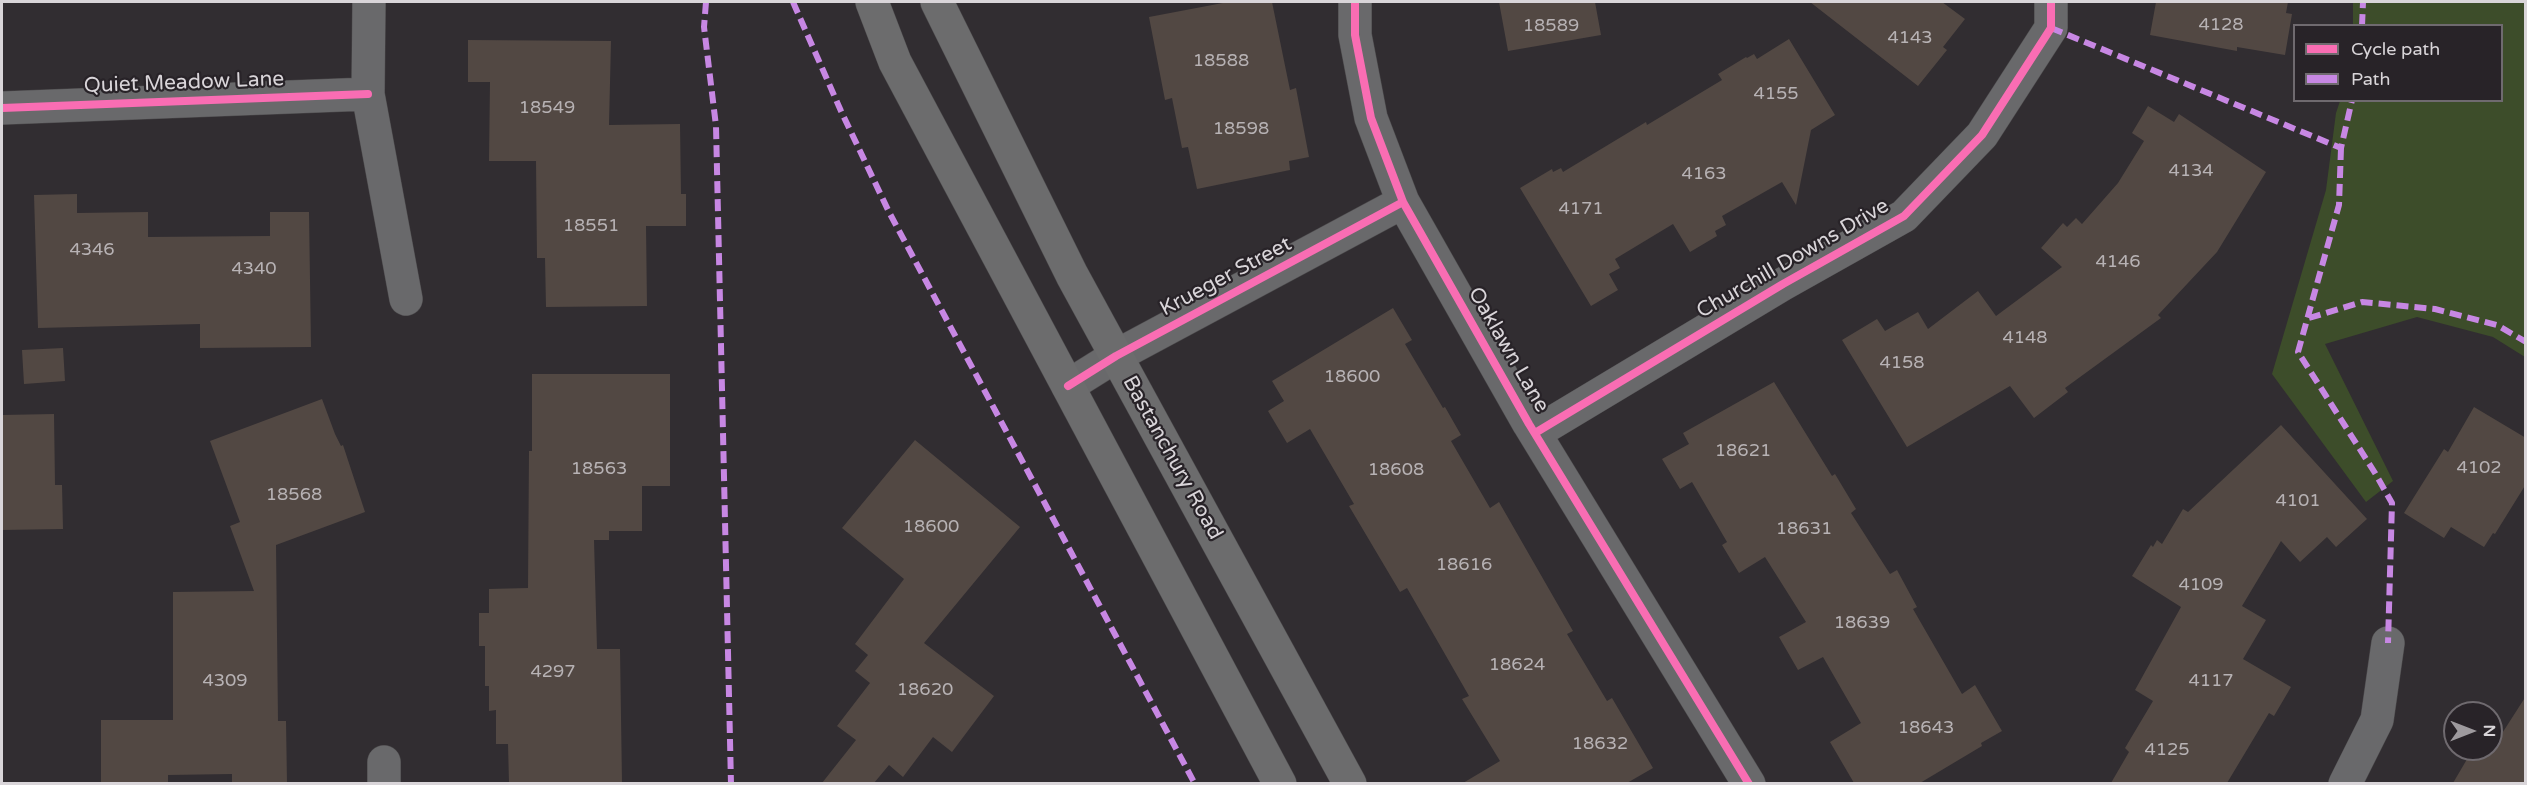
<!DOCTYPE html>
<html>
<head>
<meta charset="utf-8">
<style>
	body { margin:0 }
	#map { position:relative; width:2527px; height:785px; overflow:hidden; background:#312d31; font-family:"Varela Round",sans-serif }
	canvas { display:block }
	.frame { position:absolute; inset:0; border:3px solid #d9d5d9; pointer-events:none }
	.legend { position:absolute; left:2293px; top:24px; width:210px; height:78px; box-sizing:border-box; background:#282328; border:2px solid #6f6a6f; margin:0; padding:8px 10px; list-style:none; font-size:18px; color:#d9d5d9 }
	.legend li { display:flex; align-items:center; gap:12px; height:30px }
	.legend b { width:30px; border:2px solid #6f6a6f }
	.north { position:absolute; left:2443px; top:701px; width:60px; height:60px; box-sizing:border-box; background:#282328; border:2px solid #6f6a6f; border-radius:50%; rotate:90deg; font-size:16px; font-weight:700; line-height:24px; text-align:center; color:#d9d5d9 }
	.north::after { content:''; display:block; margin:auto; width:21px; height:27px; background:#9e9a9e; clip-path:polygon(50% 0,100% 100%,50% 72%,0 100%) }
</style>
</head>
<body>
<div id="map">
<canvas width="2527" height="785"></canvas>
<div class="frame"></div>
<ul class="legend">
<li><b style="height:8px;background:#f96db3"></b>Cycle path</li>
<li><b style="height:8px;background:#c787e3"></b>Path</li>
</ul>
<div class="north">N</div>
</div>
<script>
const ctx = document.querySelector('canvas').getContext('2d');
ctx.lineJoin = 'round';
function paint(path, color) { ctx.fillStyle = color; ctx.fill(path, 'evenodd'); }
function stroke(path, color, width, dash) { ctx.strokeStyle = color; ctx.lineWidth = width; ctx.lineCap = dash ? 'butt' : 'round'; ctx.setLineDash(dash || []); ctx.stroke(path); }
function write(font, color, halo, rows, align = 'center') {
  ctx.font = font + ' "Varela Round",sans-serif'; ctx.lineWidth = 4.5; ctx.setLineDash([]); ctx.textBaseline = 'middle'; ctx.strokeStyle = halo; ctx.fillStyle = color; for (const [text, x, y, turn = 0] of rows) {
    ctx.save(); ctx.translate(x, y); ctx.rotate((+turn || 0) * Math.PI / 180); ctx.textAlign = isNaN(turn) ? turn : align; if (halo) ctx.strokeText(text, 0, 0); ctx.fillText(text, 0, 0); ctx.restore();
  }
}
paint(new Path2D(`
	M2353,2H2526L2525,357L2493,337L2417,317L2325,344L2393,481L2366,502L2272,374L2326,190L2336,113L2340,101L2502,100V26L2353,25Z`), '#3d4d2a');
paint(new Path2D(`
	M1228,2H1272L1290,90L1296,88L1309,157L1289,161L1290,170L1197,189L1188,147L1182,148L1172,98L1165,100L1149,17Z
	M1499,2H1595L1601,35L1508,51Z
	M1810,2H1942L1965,19L1943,47L1947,50L1918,86Z
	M2156,2H2288L2286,13L2292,14L2285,55L2237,47V51L2150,35Z
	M1789,39L1835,115L1811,130L1796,205L1782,182L1722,216L1726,225L1715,231L1717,236L1690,252L1673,224L1615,259L1620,268L1609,274L1618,290L1591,306L1520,188L1552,169L1553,172L1561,168L1563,172L1646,122L1647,125L1722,80L1718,74L1746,57L1747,58L1754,54L1757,59Z
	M468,40L611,41L609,125L680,124L681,194H686V226H646L647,306L546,307L545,258H537L536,161H489L490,82H468Z
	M2148,106L2174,122L2179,114L2266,172L2217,252L2158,315L2161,318L2065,388L2068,392L2034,418L2010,386L1907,447L1842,340L1877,319L1885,331L1918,312L1928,329L1978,291L1996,316L2062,267L2041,248L2063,223L2067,227L2076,218L2082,224L2118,183L2144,141L2132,133Z
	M77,194V213L148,212V237L270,236V212H309L311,347L200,348V324L38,328L34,195Z
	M1393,308L1412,340L1405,344L1443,408L1445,407L1461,435L1451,441L1490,508L1499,502L1573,631L1567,634L1607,701L1612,698L1653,768L1627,783H1463L1500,761L1462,699L1469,696L1407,588L1400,592L1349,506L1354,504L1310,429L1287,443L1268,411L1284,401L1272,381Z
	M63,348L65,381L24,384L22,350Z
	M532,374H670V486H642V531H609V540H594L597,649H620L622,783H509L508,744H496V710L489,711V686H485V646H479V613H489V589L528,588L529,451H532Z
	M1774,382L1832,476L1835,474L1856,509L1851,513L1890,574L1897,570L1917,607L1913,609L1962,694L1975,685L2002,731L1981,743L1982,746L1920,783H1854L1830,742L1861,723L1823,657L1798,670L1779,637L1806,622L1765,557L1739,573L1722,545L1727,542L1692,482L1680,489L1662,459L1689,444L1683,433Z
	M322,399L335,434L341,446L343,445L365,512L276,545L278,721H286L287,783H232V774L168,775V783H101V720H173V592L254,591L230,526L240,522L210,441Z
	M2474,407L2526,438V484L2495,534L2493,533L2484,547L2451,527L2444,538L2404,513L2444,449L2448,452Z
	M54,414L55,485H62L63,529L2,530V415Z
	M2281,425L2367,519L2336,547L2327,537L2300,562L2281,541L2242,606L2266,620L2243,659L2291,687L2274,716L2269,713L2227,783H2111L2129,752L2125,748L2153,701L2135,690L2181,607L2132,576L2151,545L2153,547L2157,540L2162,544L2183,509L2188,512Z
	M915,440L1020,527L924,643L994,696L952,752L933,737L903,777L889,765L874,783H822L856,740L837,726L870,683L855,671L868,655L855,644L904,579L842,528Z
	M2526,696V783H2453L2473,749H2492Z`), '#524843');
const street = new Path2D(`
	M369,2L368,94L406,299
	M1355,2V35L1371,118L1403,202L1529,424L1749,784
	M2,108L368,94
	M1068,386L1116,356L1403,202
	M1535,433L1783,284L1904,216L1982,135L2051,28V2
	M384,784V762
	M2345,784L2377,720L2388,643`);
const secondary = new Path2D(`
	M872,2L895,62L1280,784
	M937,2L1072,275L1350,784`);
stroke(street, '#4b494b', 34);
stroke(secondary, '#4b494b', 34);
stroke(street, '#69696b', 33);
stroke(secondary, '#6c6c6d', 33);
stroke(new Path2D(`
	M706,2L704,27L716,126L731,784
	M793,2L841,111L889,212L1195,784
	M2362,26L2363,2
	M2051,28L2341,148L2352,100
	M2341,148L2339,205L2298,352L2375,473L2392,503L2388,643
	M2309,318L2362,302L2435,309L2497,325L2526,342`), '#c787e3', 6, [12, 6]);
stroke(new Path2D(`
	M1355,2V35L1371,118L1403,202L1529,424L1749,784
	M2,108L368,94
	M1068,386L1116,356L1403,202
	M1535,433L1783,284L1904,216L1982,135L2051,28V2`), '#f96db3', 8);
write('18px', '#b7b2b4', null, [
	["4128",2221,25],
	["18589",1551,26],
	["4143",1910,38],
	["18588",1221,61],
	["4155",1776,94],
	["18549",547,108],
	["18598",1241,129],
	["4134",2191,171],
	["4163",1704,174],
	["4171",1581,209],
	["18551",591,226],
	["4346",92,250],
	["4146",2118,262],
	["4340",254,269],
	["4148",2025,338],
	["4158",1902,363],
	["18600",1352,377],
	["18621",1743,451],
	["4102",2479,468],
	["18563",599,469],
	["18608",1396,470],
	["18568",294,495],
	["4101",2298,501],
	["18600",931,527],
	["18631",1804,529],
	["18616",1464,565],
	["4109",2201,585],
	["18639",1862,623],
	["18624",1517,665],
	["4297",553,672],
	["4309",225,681],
	["4117",2211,681],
	["18620",925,690],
	["18643",1926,728],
	["18632",1600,744],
	["4125",2167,750]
]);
write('21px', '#d9d5d9', '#282328', [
	["Quiet Meadow Lane",184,83,-2],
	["Churchill Downs Drive",1793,259,-30],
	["Krueger Street",1226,277,-28],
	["Oaklawn Lane",1508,350,60],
	["Bastanchury Road",1172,458,61]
]);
</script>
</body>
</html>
